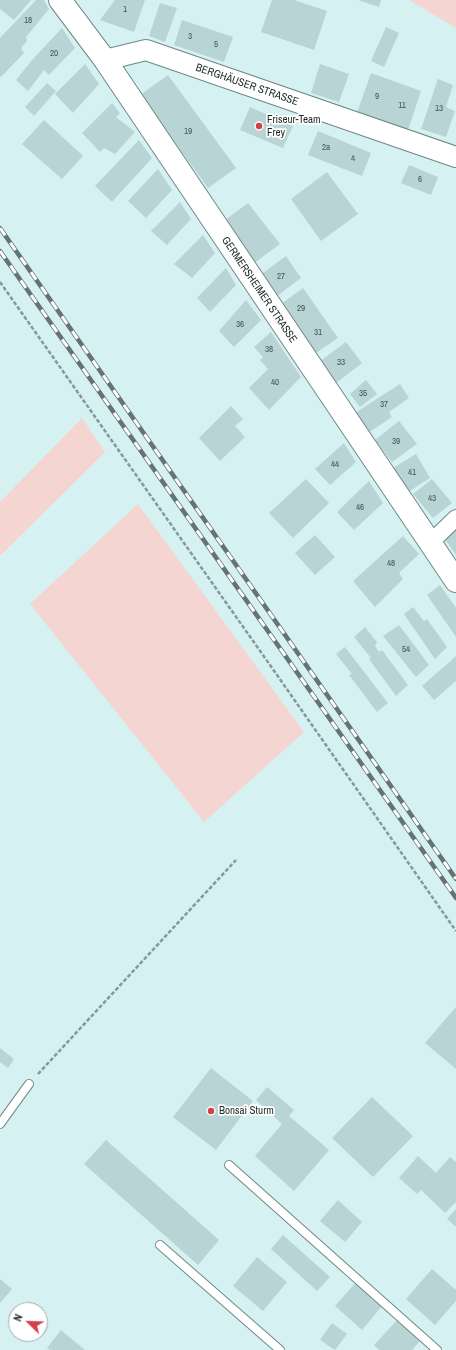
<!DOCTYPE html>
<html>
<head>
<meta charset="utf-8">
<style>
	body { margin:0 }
	#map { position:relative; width:456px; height:1350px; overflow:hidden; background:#d6f1f1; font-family:"Archivo Narrow",sans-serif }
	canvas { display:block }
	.north { position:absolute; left:8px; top:1302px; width:40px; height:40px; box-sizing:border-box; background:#fff; border:1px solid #a5a9a9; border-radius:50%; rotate:293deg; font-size:11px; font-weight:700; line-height:16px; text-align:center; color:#1f2929 }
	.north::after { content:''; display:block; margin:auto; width:14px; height:18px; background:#d14147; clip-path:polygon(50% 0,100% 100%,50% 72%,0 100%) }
</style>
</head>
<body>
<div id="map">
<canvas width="456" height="1350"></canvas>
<div class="north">N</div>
</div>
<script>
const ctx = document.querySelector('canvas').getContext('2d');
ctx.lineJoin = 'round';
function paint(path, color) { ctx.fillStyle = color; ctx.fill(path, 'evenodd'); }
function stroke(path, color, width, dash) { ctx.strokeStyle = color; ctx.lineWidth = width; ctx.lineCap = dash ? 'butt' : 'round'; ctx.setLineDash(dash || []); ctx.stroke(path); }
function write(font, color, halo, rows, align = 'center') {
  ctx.font = font + ' "Archivo Narrow",sans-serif'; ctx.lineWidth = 3.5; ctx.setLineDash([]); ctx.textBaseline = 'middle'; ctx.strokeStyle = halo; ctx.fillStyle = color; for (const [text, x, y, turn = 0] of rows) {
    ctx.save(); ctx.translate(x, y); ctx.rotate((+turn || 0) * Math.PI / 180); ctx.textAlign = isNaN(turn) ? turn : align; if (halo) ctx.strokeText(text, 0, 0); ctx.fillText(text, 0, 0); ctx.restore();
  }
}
paint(new Path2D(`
	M409,0H456V28Z
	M82,418L105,452L0,556V502Z
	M138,504L304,732L204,822L30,604Z`), '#f5d5d2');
paint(new Path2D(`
	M0,0H31L14,20L0,9Z
	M36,0H44L49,9L26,37L27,41L21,48L24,53L1,77L0,76V38Z
	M115,0H145L134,32L100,20Z
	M272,0H294L327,11L314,50L261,32Z
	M358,0H381L379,7Z
	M160,3L177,8L165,42L149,36Z
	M182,20L233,37L224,62L174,45Z
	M386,27L399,33L384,67L371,61Z
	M62,28L75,48L49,75L44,70L28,91L16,80L32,60Z
	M85,64L99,84L73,113L55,94Z
	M320,64L349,74L339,102L311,93Z
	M371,73L421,91L408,130L357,113Z
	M168,75L236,168L208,188L140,95Z
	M438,79L453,85L446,107L455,111L446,137L421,129Z
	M47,83L56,91L34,116L25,107Z
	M112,103L120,113L116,117L135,132L115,154L104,148L100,152L82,133Z
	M250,107L293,126L283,148L240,130Z
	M44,120L83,156L62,179L22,144Z
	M318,131L371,153L362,176L308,155Z
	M139,140L152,158L112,202L95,186Z
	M409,165L438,177L431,195L401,183Z
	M158,169L172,190L146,218L128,201Z
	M327,172L358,214L321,241L291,199Z
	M180,202L191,219L167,245L151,231Z
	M248,203L280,244L253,264L221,223Z
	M203,235L215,253L192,278L174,264Z
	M286,256L301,278L276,297L260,275Z
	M226,268L236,285L210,312L197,298Z
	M303,288L338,338L316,353L281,304Z
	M246,300L261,320L234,347L219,331Z
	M271,332L301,377L269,410L249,388L268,369L260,360L263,357L254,347Z
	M346,342L362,363L335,384L319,362Z
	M366,380L377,394L360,407L350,394Z
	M400,384L409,398L389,412L392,417L368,433L355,413Z
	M231,406L243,419L235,426L245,437L220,461L199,438Z
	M399,421L417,444L392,462L375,440Z
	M344,443L356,462L330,485L315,469Z
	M416,454L430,478L408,492L393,468Z
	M306,479L329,503L293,538L269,513Z
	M432,479L452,503L433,518L413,494Z
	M369,481L383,503L354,530L337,512Z
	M456,527V555L444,538Z
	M315,535L335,557L315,575L295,553Z
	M403,536L419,554L399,573L403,579L375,607L353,581Z
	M440,585L456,608V637L427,595Z
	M413,607L424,621L427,619L447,647L435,659L404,614Z
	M399,625L429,665L416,677L383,636Z
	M365,627L377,642L375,646L379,652L382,650L408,685L396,696L369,659L371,658L354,637Z
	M345,647L388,703L377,712L349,675L352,674L336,654Z
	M456,656V681L434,700L422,686Z
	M456,1007V1069L425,1043Z
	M0,1048L14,1059L8,1068L0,1062Z
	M211,1068L253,1101L216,1150L173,1117Z
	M267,1087L294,1110L289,1116L329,1150L294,1191L255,1156L282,1124L256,1100Z
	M372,1097L413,1136L373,1177L332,1138Z
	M106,1140L219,1240L198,1265L84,1164Z
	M418,1156L436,1173L450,1157L456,1162V1202L445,1213L421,1190L417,1194L399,1178Z
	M338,1200L362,1222L345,1242L320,1221Z
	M456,1209V1227L447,1219Z
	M283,1235L330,1277L317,1291L271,1249Z
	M257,1257L287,1282L263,1311L233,1286Z
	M432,1269L456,1290V1301L435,1325L406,1299Z
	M0,1279L12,1289L0,1303Z
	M357,1281L383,1305L362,1330L335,1306Z
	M397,1320L420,1341L412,1350H379L374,1345Z
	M332,1323L347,1334L335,1350L320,1340Z
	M61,1330L85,1350H50L47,1348Z`), '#b9d4d4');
const service = new Path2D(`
	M0,1124L29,1084
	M229,1165L437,1350
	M160,1245L280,1350`);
const minor = new Path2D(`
	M430,543L456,518`);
const tertiary = new Path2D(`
	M105,60L146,50L456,157`);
const secondary = new Path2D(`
	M60,0L105,60L456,581`);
stroke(service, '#6f8888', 10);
stroke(minor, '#6f8888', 18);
stroke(tertiary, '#6f8888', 22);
stroke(secondary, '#6f8888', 24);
stroke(new Path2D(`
	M0,282L270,665L456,931
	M38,1074L236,860`), '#859999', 2.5, [4, 2]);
stroke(service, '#fff', 8);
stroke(minor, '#fff', 16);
stroke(tertiary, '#fff', 20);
stroke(secondary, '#fff', 22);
const rail = new Path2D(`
	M0,228L456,879
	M0,251L456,898`);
stroke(rail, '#647474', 4.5);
stroke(rail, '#fff', 3, [9]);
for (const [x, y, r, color] of [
	[259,126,4,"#d14147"],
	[211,1111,4,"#d14147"]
]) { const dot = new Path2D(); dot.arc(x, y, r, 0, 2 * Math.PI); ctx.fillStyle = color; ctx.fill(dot); stroke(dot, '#fff', 1.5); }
write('9px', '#465454', null, [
	["1",125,10],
	["18",28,21],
	["3",190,37],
	["5",216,45],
	["20",54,54],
	["9",377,97],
	["11",402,106],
	["13",439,109],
	["19",188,132],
	["2a",326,148],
	["4",353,159],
	["6",420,180],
	["27",281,277],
	["29",301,309],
	["36",240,325],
	["31",318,333],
	["38",269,350],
	["33",341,363],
	["40",275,383],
	["35",363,394],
	["37",384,405],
	["39",396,442],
	["44",335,465],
	["41",412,473],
	["43",432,499],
	["46",360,508],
	["48",391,564],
	["54",406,650]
]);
write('11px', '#1f2929', '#fff', [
	["BERGHÄUSER STRASSE",247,85,19],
	["GERMERSHEIMER STRASSE",259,290,56]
]);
write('11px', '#1f2929', '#fff', [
	["Friseur-Team",267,120],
	["Frey",267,133],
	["Bonsai Sturm",219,1111]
], 'left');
</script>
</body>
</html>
